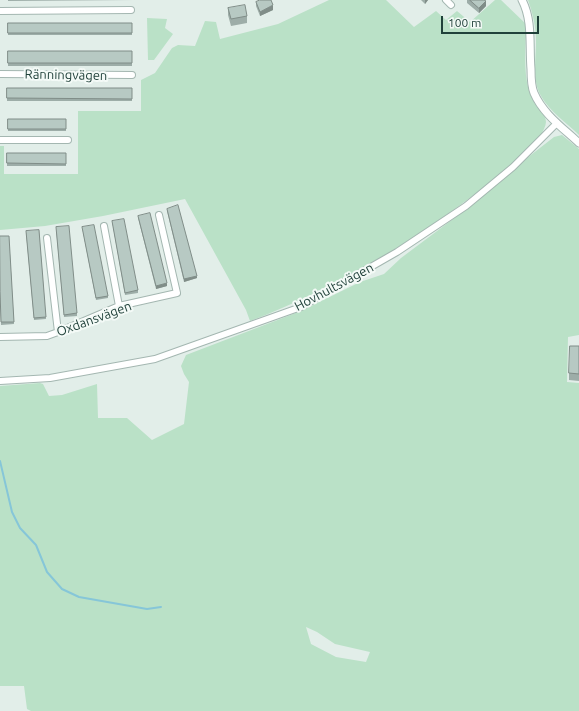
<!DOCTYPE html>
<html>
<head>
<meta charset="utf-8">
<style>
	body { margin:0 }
	#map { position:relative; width:579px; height:711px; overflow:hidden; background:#e2eee9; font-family:Ubuntu,sans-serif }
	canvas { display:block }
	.scale { position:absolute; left:441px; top:16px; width:98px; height:18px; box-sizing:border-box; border:2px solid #20413a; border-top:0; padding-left:5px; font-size:12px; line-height:14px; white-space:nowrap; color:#20413a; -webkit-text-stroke:3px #f4faf7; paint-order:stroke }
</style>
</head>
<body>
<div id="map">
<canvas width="579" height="711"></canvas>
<div class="scale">100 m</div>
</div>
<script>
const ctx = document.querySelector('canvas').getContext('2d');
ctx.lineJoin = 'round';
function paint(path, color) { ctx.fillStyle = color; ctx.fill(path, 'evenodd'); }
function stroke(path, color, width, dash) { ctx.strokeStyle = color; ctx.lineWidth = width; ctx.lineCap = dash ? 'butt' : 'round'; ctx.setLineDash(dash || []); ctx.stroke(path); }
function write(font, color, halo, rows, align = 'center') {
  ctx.font = font + ' Ubuntu,sans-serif'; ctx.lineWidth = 4; ctx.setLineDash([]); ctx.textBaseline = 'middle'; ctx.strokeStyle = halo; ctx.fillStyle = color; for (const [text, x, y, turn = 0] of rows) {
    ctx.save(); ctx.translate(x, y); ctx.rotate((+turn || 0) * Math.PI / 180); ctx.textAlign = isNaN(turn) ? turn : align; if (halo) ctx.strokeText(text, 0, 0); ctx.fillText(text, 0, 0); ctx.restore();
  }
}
paint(new Path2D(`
	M329,0H386L414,27L436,11L446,20L457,11L470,22L495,0H501L526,24C526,46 523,70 529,91C531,95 533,100 535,104C539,110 546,115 546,122C544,140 516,161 503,172C428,233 341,287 250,321L246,310L185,199L103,216L45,226L0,230V146H4V174H78V111H141V80L155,73L172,48L178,45L195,46L205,21L216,22L220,39L278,24Z
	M528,0H579V135C566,122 550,112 541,96C532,81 536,59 536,42C536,27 533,14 528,0Z
	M147,18L167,19L165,28L173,34L154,60H148Z
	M562,135L579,149V335L568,337L567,382L579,383V711H31L27,709L24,686H0V386L40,383L43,384L49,396L62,395L97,384L98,418H127L152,440L184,424L189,382L184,374L181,366L186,355L301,311L360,282L384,274L401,258L477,201L527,158L554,137ZM306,627L317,632L335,644L370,652L366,662L336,657L311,644Z`), '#bae1c7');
stroke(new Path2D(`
	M0,461L12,512L20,528L36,545L47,572L62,589L79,597L147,609L161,607`), '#86c6d8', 2);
const minor = new Path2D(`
	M446,0L451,5
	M0,11L131,10
	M0,74L132,75
	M0,140H68
	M104,226L119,306
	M47,238L58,332
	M0,337L47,336L58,332L119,306L177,293L159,215
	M0,381L50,378L155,359L301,307L397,252L466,206L513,167L557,123`);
const tertiary = new Path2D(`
	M522,0C533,21 529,46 531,69C531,77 531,86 534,93C543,114 563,128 579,143`);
stroke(minor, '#a4b7b1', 8);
stroke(tertiary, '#a4b7b1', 9);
stroke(minor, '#fff', 6);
stroke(tertiary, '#fff', 7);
paint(new Path2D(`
	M8,0H133L8,1Z
	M421,0H428L425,4Z
	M467,0H484L486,6L479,13L467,3Z
	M256,2L273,10L260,16L256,6Z
	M228,8L247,16V23L231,26L228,15Z
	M8,23H132V35H8Z
	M8,51H132V66H8Z
	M7,88H132V101H7Z
	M8,119H66V131H8Z
	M7,153H66V166H7Z
	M167,209L197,278L184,282L167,211Z
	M138,216L167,286L156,289L138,218Z
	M112,221L138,290V293L125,295Z
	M82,227L108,296V298L96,300Z
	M56,229L77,313V316L64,317Z
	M39,230L46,319L34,320L26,233Z
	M9,236L14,324L1,325L0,295Z
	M579,346V381L569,380V373Z`), '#9dada8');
paint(new Path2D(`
	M425,0H428L425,4Z
	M486,1V6L479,13V8Z
	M273,5V10L260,16V12Z
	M197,276V278L184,282V279Z
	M167,283V286L156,289V286Z`), '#808d88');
const building = new Path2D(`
	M260,0H271L273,5L260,12L256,2Z
	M470,0H484L486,1L479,8Z
	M245,5L247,16L231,19L228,8Z
	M8,23H132V33H8Z
	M8,51H132V63H8Z
	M7,88H132V99L7,98Z
	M8,119H66V129H8Z
	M7,153H66V164L7,163Z
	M178,205L197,276L184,279L167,209Z
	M150,213L167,283L156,286L138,216Z
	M124,219L138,290L125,293L112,221Z
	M94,225L108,296L96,298L82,227Z
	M69,226L77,313L64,315L56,227Z
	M39,230L46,317L34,318L26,231Z
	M0,236H9L14,322H1L0,292Z
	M570,346H579V374L569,373Z`);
paint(building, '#b7c9c3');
stroke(building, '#808d88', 1);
write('13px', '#20413a', '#f4faf7', [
	["Ränningvägen",66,75,1],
	["Hovhultsvägen",334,287,-28],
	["Oxdansvägen",94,319,-20]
]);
</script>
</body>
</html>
